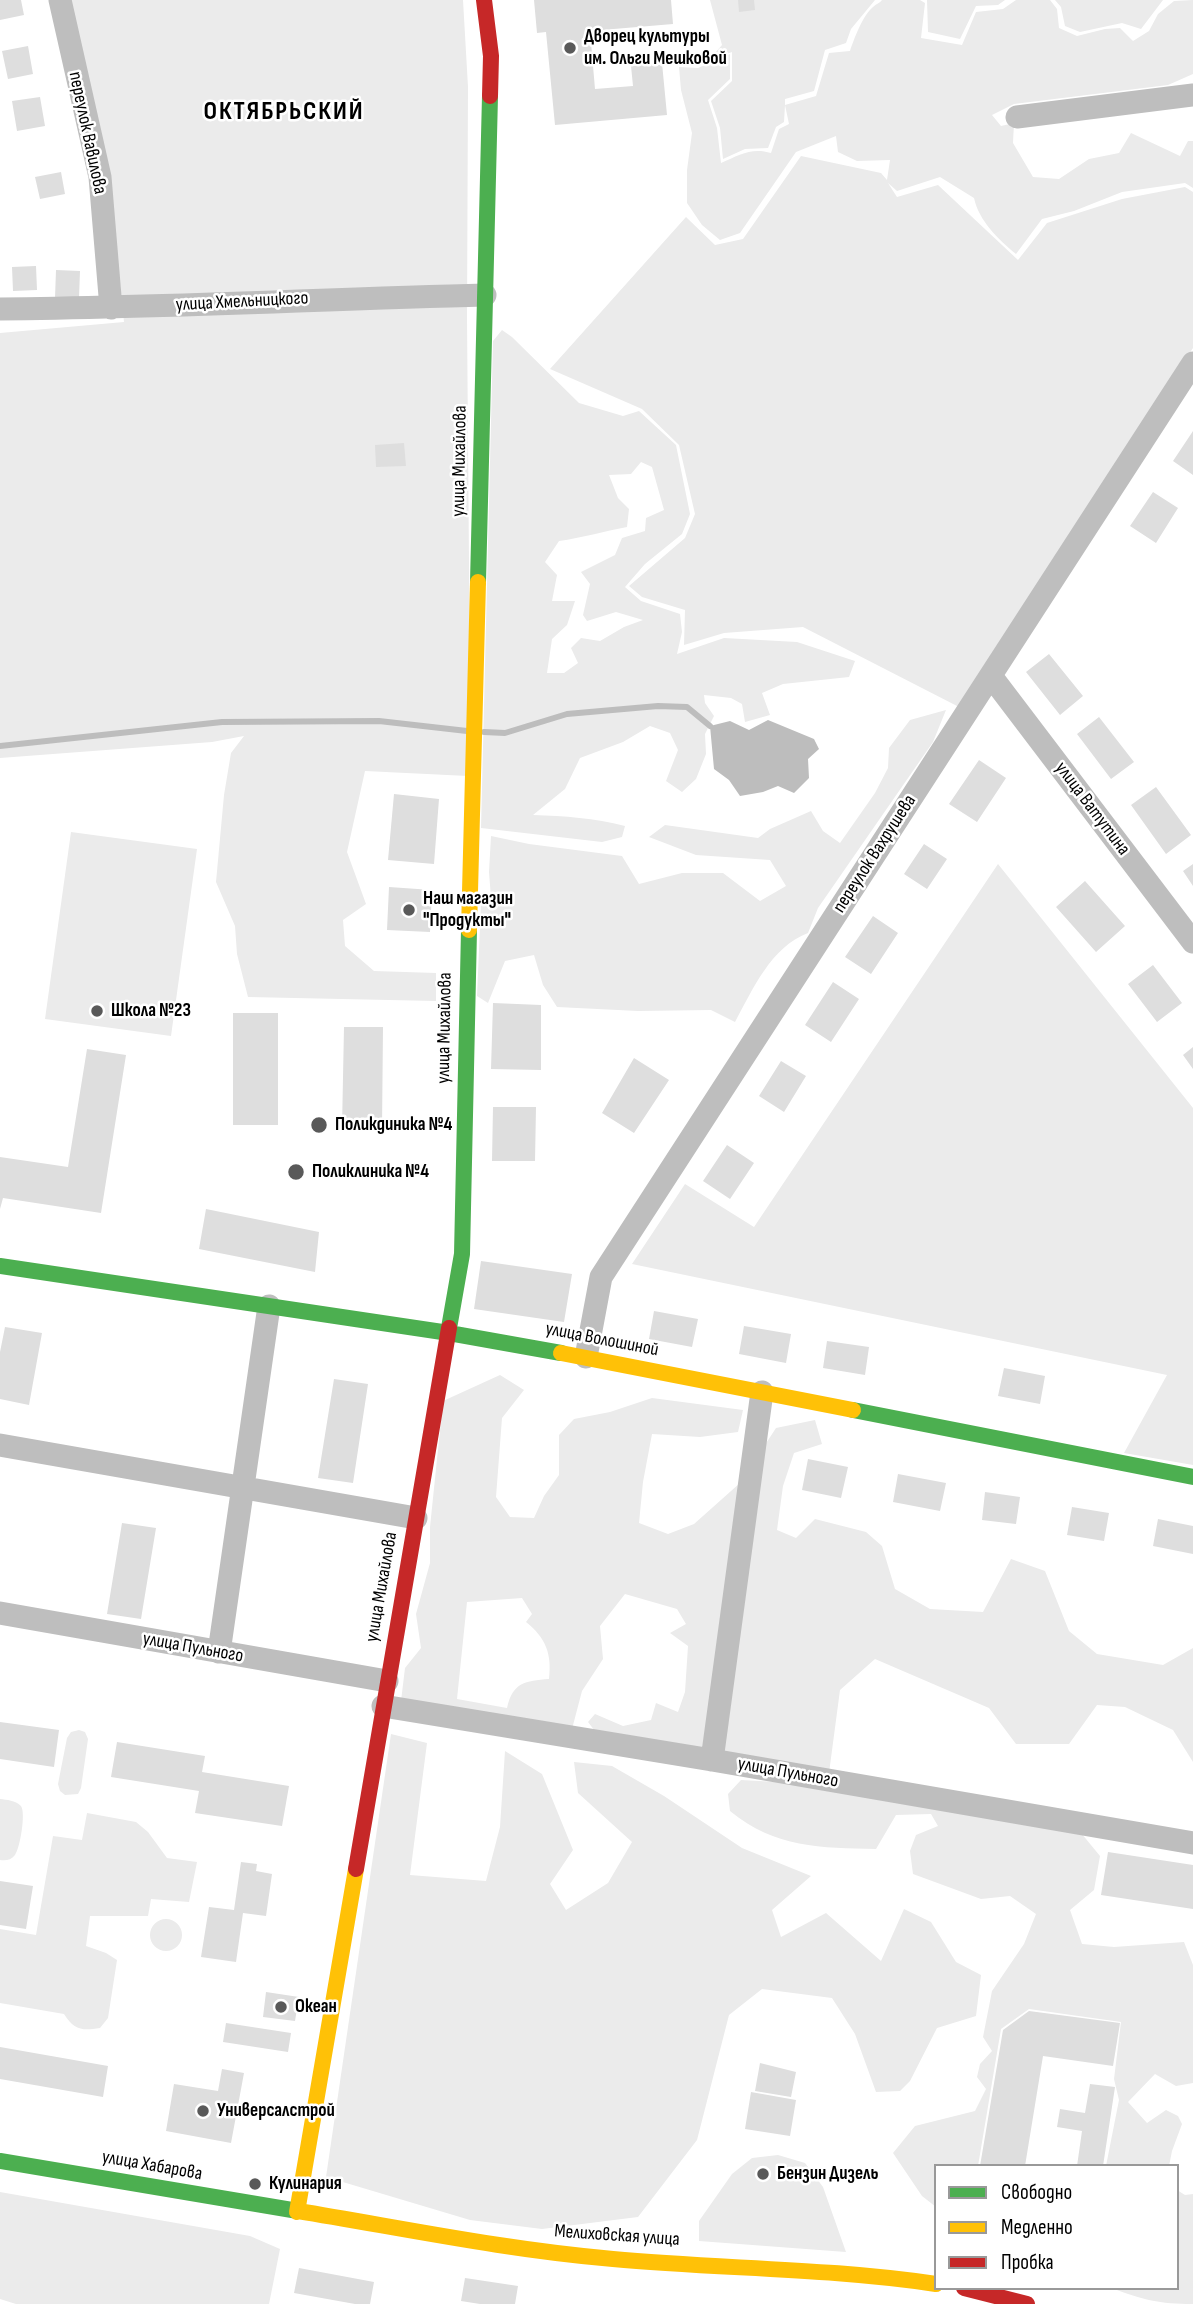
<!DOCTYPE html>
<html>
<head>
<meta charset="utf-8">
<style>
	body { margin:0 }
	#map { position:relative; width:1193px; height:2304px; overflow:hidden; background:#fff; font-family:"Sofia Sans Condensed",sans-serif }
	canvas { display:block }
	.legend { position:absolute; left:934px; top:2164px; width:245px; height:126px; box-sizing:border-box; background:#fff; border:2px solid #999; margin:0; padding:9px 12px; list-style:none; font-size:21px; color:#000 }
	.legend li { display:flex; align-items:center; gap:14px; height:35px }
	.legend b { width:35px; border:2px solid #999 }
</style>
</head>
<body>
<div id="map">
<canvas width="1193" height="2304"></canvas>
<ul class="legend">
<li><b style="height:9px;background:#4caf50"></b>Свободно</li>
<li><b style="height:9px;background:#ffc107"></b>Медленно</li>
<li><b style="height:9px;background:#c62828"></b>Пробка</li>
</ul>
</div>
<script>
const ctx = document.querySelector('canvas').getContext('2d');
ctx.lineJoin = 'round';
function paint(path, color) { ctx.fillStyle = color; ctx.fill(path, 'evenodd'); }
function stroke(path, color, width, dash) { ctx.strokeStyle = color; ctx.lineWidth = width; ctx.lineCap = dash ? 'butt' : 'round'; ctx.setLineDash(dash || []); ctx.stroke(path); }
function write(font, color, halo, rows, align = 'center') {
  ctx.font = font + ' "Sofia Sans Condensed",sans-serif'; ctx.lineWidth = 5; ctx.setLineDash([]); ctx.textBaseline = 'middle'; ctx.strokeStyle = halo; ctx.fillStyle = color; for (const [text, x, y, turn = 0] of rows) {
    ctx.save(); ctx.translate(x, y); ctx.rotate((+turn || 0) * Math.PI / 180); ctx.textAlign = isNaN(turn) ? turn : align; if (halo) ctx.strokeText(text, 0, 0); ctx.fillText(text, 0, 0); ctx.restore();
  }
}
paint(new Path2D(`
	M71,0H463L468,87L467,318L470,686L468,776L365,771L347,852L366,904L343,920L345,946L374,971L436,973V1001L248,997L237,954L235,926L216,882L224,795L231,753L244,736L212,742L0,758V333L124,322L108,167Z
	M710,0H875L851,29L846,43L825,50L814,91L785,99V105L816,96L829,53L850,51C854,39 863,15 873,7C876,4 880,3 882,0H920L925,3L921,38L962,45L976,12L1003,9L1016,0H1050L1057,9L1059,28L1077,36L1105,29L1120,28L1133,41L1149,31L1158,14L1174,1L1193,0V74L1168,85L1014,104L992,115L1001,126L1014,123L1013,143L1033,177L1059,179L1089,159L1119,153L1131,133L1180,156L1188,141H1193V188L1185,183L1122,192L1074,211L1042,219L1016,254C998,239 979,221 974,198L940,177L897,191L888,183L897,197L938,185L1018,260L1047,223L1122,199L1185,187L1193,192V348L959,707L803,627L724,633L684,645L685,610L642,597L629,586L685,538L695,514L679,445L642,409L550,369L686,217L715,245L743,239L801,156L881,173L887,180L890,160L857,161L838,152L836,136L796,152L740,233L720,240L702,225L687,203V170L692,133L681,90L679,67L698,68L730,54V79L708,100L717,128L721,163C739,155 752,147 771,153L779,129L789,124L785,105L784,122L776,127L768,148L745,149L723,159L720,128L711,101L732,81V52L708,61L722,45Z
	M927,0H1005L998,5L976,6L960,39L928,32Z
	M1055,0H1163L1141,29L1122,23L1080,32L1065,26L1061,7Z
	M502,330L512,337L579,403L623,416L639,411L676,445L690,514L682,534L645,564L625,587L641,601L680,614L682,632L677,654L724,638L797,642L855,661L849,677L783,684L762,693L770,715L745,722L742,704L731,698L704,695L705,703L714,716L705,734L706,754L696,779L682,792L666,781L678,750L670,733L650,726L623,742L580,758L565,789L533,815C565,816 594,818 625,826L622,837L602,842L481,828L493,341ZM641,462L652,467L664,510L646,518L645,531L622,538L615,555L581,572L590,584L583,615L587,621L616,612L643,620L624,627L600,641L581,638L571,648L578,663L564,673H547L552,639L567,625L575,601H552L557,575L545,562L559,541C582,538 604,531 627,527L629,509L618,498L609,475L631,474Z
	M946,710L933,742L818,908L808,933C771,947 753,989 735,1022L711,1010L638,1011L557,1007L543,985L534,955L505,961L488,1003L477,996L481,903L491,898L489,872L491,836L529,844L622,856L639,884L682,873H723L760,901L786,886L770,860L696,855L649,837L665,825L758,838L770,829L811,811L823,831L840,843L875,793L888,768L889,748L910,720Z
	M71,832L197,849L171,1036L45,1019Z
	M998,864L1193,1108V1465L1124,1453L1167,1375L632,1264L685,1184L754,1227Z
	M500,1375L524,1390L502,1418L496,1497L510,1517L534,1518L544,1496L559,1475V1435L574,1419L610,1412L652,1398L743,1410L738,1432L700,1437L652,1434L643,1482L639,1523L668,1534L694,1524L740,1483L776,1428L815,1420L822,1444L794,1453L783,1486L777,1530L796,1538L815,1519L866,1532L882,1546L895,1589L930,1609L983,1612L1011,1559L1045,1571L1069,1631L1097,1654L1163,1665L1193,1648V1762L1173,1730L1125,1707L1097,1705L1069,1744H1016L989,1708L875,1659L840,1690L829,1773L598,1735L588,1722L595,1714L623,1726L651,1720L656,1703L678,1712L685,1692L688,1646L670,1633L686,1624L677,1609L625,1594L600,1626L603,1659L582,1691L572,1729L401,1701L405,1668L421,1648L416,1614L430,1563V1527L443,1401ZM522,1598L532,1614L526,1622C546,1638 552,1654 549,1679C525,1681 513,1682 507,1708L457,1699L467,1602Z
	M79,1730L85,1732L88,1739L81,1788L78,1794L65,1795L60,1791L58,1784L67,1738L71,1732Z
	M391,1734L427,1743L410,1875L486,1881L500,1827L505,1751L542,1774L573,1850L550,1884L566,1910L608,1883L632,1842L578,1793L574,1762L612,1766L664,1796L742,1848L811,1876L772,1910L781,1937L826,1913L881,1961L904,1909L931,1922L956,1962L981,1975L976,2016L937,2028L910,2081L900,2091L876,2092L855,2034L832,1998L762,1989L729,2015L697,2140L638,2217L542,2229L470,2220L326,2177Z
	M741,1780L777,1782L1077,1828L1100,1856L1094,1890L1070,1910L1082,1944L1114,1947L1184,1942L1193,1965V2083L1176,2086L1155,2074L1128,2102L1147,2123L1166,2110L1178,2116L1182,2124L1172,2151L1169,2166H1106L1119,2100L1114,2079L1121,2022L1029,2009L1001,2029L978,2166H936V2207L922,2196L893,2153L915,2126L975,2111L986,2089L977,2077L980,2064L992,2051L983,2037L992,1991L1024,1944L1036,1914L1010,1896L981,1899L913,1874L910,1851L916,1835L938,1826L931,1814L896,1815L876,1849C821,1848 775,1848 730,1811L728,1794Z
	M0,1799C7,1800 15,1800 21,1806C26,1813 20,1848 15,1855C11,1860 6,1861 0,1860Z
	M87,1813L136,1822L148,1832L167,1858L197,1862L189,1902L151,1899L148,1916H90L86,1946L106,1953L117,1960L108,2018L100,2028C82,2031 74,2030 64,2014L0,2003V1929L36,1935L53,1836L82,1840Z
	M150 1935a16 16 0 1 1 32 0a16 16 0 1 1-32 0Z
	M778,2155L805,2163L823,2187L846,2252L699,2241V2221L732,2174L752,2158Z
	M1177,2190L1185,2195L1193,2194V2304C1159,2304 1143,2300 1112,2288H1177Z
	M0,2192L250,2236L280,2249L269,2304H16L0,2299Z`), '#ebebeb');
paint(new Path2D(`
	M768,720L814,739L819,749L808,759L809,778L794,793L778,786L763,792L740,796L729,780L714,769L710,726L730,721L749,730Z`), '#bdbdbd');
stroke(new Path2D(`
	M484,732L505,733L567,714L658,706L687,707L710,726
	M0,746L222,722L379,721L467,731`), '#bdbdbd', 6);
paint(new Path2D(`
	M0,0H21L24,15L0,20Z
	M534,0H671L673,24L590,31L595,89L633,86L631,66L662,63L667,115L555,125L546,32L537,33Z
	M738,0H754L755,10L739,12Z
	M28,46L33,74L8,79L2,51Z
	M40,97L45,126L17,131L12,101Z
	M61,172L65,194L40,199L35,177Z
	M36,266L37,290L13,291L12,267Z
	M56,270L80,271L79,298H55Z
	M1193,431V475L1173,461Z
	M404,443L406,466L376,467L375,445Z
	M1153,492L1178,508L1156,543L1130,526Z
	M1049,654L1083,696L1060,715L1026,672Z
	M1099,717L1134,762L1111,779L1077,734Z
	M979,760L1006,778L977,822L949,804Z
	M1156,787L1191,835L1166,854L1131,805Z
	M394,794L439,799L434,864L388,860Z
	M924,844L947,859L927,889L904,874Z
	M1193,864V886L1183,871Z
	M1085,881L1125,926L1096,952L1056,907Z
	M389,887L432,890L430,932L387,930Z
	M873,916L898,933L871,974L845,957Z
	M1153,965L1182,1003L1157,1022L1128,984Z
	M833,982L859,999L831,1042L805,1025Z
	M493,1003L541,1005V1070L491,1069Z
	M233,1013H278V1125H233Z
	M344,1027H383L382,1129L342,1128Z
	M1193,1047V1069L1183,1055Z
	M87,1049L126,1055L101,1213L3,1198L0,1209V1157L68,1167Z
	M634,1058L669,1080L634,1133L602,1113Z
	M781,1061L806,1076L784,1112L759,1096Z
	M493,1107H536L535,1161H492Z
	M727,1145L754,1163L730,1199L703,1181Z
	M206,1209L319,1232L315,1272L199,1249Z
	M481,1261L572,1274L564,1322L474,1309Z
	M654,1311L698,1319L692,1347L649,1339Z
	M744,1326L791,1334L786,1363L739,1354Z
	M5,1327L42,1333L29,1405L0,1399V1352Z
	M827,1341L869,1347L865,1375L823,1368Z
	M1004,1368L1045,1376L1040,1404L998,1396Z
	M334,1379L368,1384L353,1483L318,1478Z
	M808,1459L848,1467L841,1498L802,1490Z
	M898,1474L946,1483L940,1511L893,1502Z
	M985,1492L1020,1497L1016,1524L982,1520Z
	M1072,1507L1109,1513L1104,1541L1067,1535Z
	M1158,1519L1193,1526V1554L1153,1546Z
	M122,1523L156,1528L141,1619L107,1614Z
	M0,1722L59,1730L54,1767L0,1759Z
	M117,1742L205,1756L202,1772L289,1786L282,1826L195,1813L199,1791L111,1777Z
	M1108,1852L1193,1865V1909L1101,1895Z
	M241,1862L257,1864L256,1871L272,1874L266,1916L243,1913L236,1962L201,1957L209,1907L234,1910Z
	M0,1881L33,1886L26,1929L0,1925Z
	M266,1992L299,1997L295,2021L263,2017Z
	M1029,2011L1120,2023L1113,2066L1043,2056L1025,2166H980L1003,2030Z
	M226,2023L291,2033L288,2052L223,2042Z
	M0,2047L108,2066L103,2097L0,2079Z
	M760,2063L796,2072L791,2097L755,2091Z
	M222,2069L244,2073L231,2143L166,2131L174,2084L218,2091Z
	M1090,2084L1115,2087L1103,2166H1077L1082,2131L1057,2127L1060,2109L1085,2113Z
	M751,2092L796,2100L790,2136L745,2129Z
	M299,2268L374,2282L370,2304H355L294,2293Z
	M465,2278L518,2286L515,2304H480L461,2301Z`), '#dedede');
stroke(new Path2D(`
	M60,0L100,177L111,308
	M1017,117L1193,95
	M0,309C162,308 323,299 485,295
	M991,676L1193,942
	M586,1357L601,1277L1193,363
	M0,1445L416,1518
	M0,1613L387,1681
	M219,1652L269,1306
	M383,1706L712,1760L1193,1843
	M712,1760L762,1392`), '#bebebe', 23);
stroke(new Path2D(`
	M478,582L490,96
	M0,1266L449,1333L561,1353
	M449,1328L462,1254L469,930
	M853,1410L1193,1477
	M0,2161L298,2211`), '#4caf50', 16);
stroke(new Path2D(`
	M469,930L478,582
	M561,1353L853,1410
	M298,2211C402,2228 507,2250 613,2259C721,2269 829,2268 936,2284
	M297,2212L356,1869`), '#ffc107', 16);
stroke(new Path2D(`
	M484,0L491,56L490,96
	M356,1869L449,1328
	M964,2288L1027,2304`), '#c62828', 16);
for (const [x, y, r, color] of [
	[570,48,7,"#595959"],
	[409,910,7,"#595959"],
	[97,1011,7,"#595959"],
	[319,1125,9,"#595959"],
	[296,1172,9,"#595959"],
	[281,2007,7,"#595959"],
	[203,2111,7,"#595959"],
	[763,2174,7,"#595959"],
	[255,2184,7,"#595959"]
]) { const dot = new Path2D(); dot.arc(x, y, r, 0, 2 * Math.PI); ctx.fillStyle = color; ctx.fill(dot); stroke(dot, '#fff', 2.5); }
write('bold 19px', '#000', '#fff', [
	["Дворец культуры",584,37],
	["им. Ольги Мешковой",584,59],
	["Наш магазин",423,899],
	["\"Продукты\"",423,921],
	["Школа №23",111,1011],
	["Поликдиника №4",335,1125],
	["Поликлиника №4",312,1172],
	["Океан",295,2007],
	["Универсалстрой",217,2111],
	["Бензин Дизель",777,2174],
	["Кулинария",269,2184]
], 'left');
write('19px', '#000', '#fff', [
	["переулок Вавилова",87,133,78],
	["улица Хмельницкого",242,302,-3],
	["улица Михайлова",460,461,-89],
	["улица Ватутина",1092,809,53],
	["переулок Вахрушева",875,854,-57],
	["улица Михайлова",445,1028,-89],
	["улица Волошиной",602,1340,11],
	["улица Михайлова",382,1587,-80],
	["улица Пульного",193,1648,10],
	["улица Пульного",788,1773,10],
	["улица Хабарова",152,2166,10],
	["Мелиховская улица",617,2236,4]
]);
ctx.letterSpacing = '2px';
write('bold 26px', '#000', '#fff', [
	["ОКТЯБРЬСКИЙ",284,112]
]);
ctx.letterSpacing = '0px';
</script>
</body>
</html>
